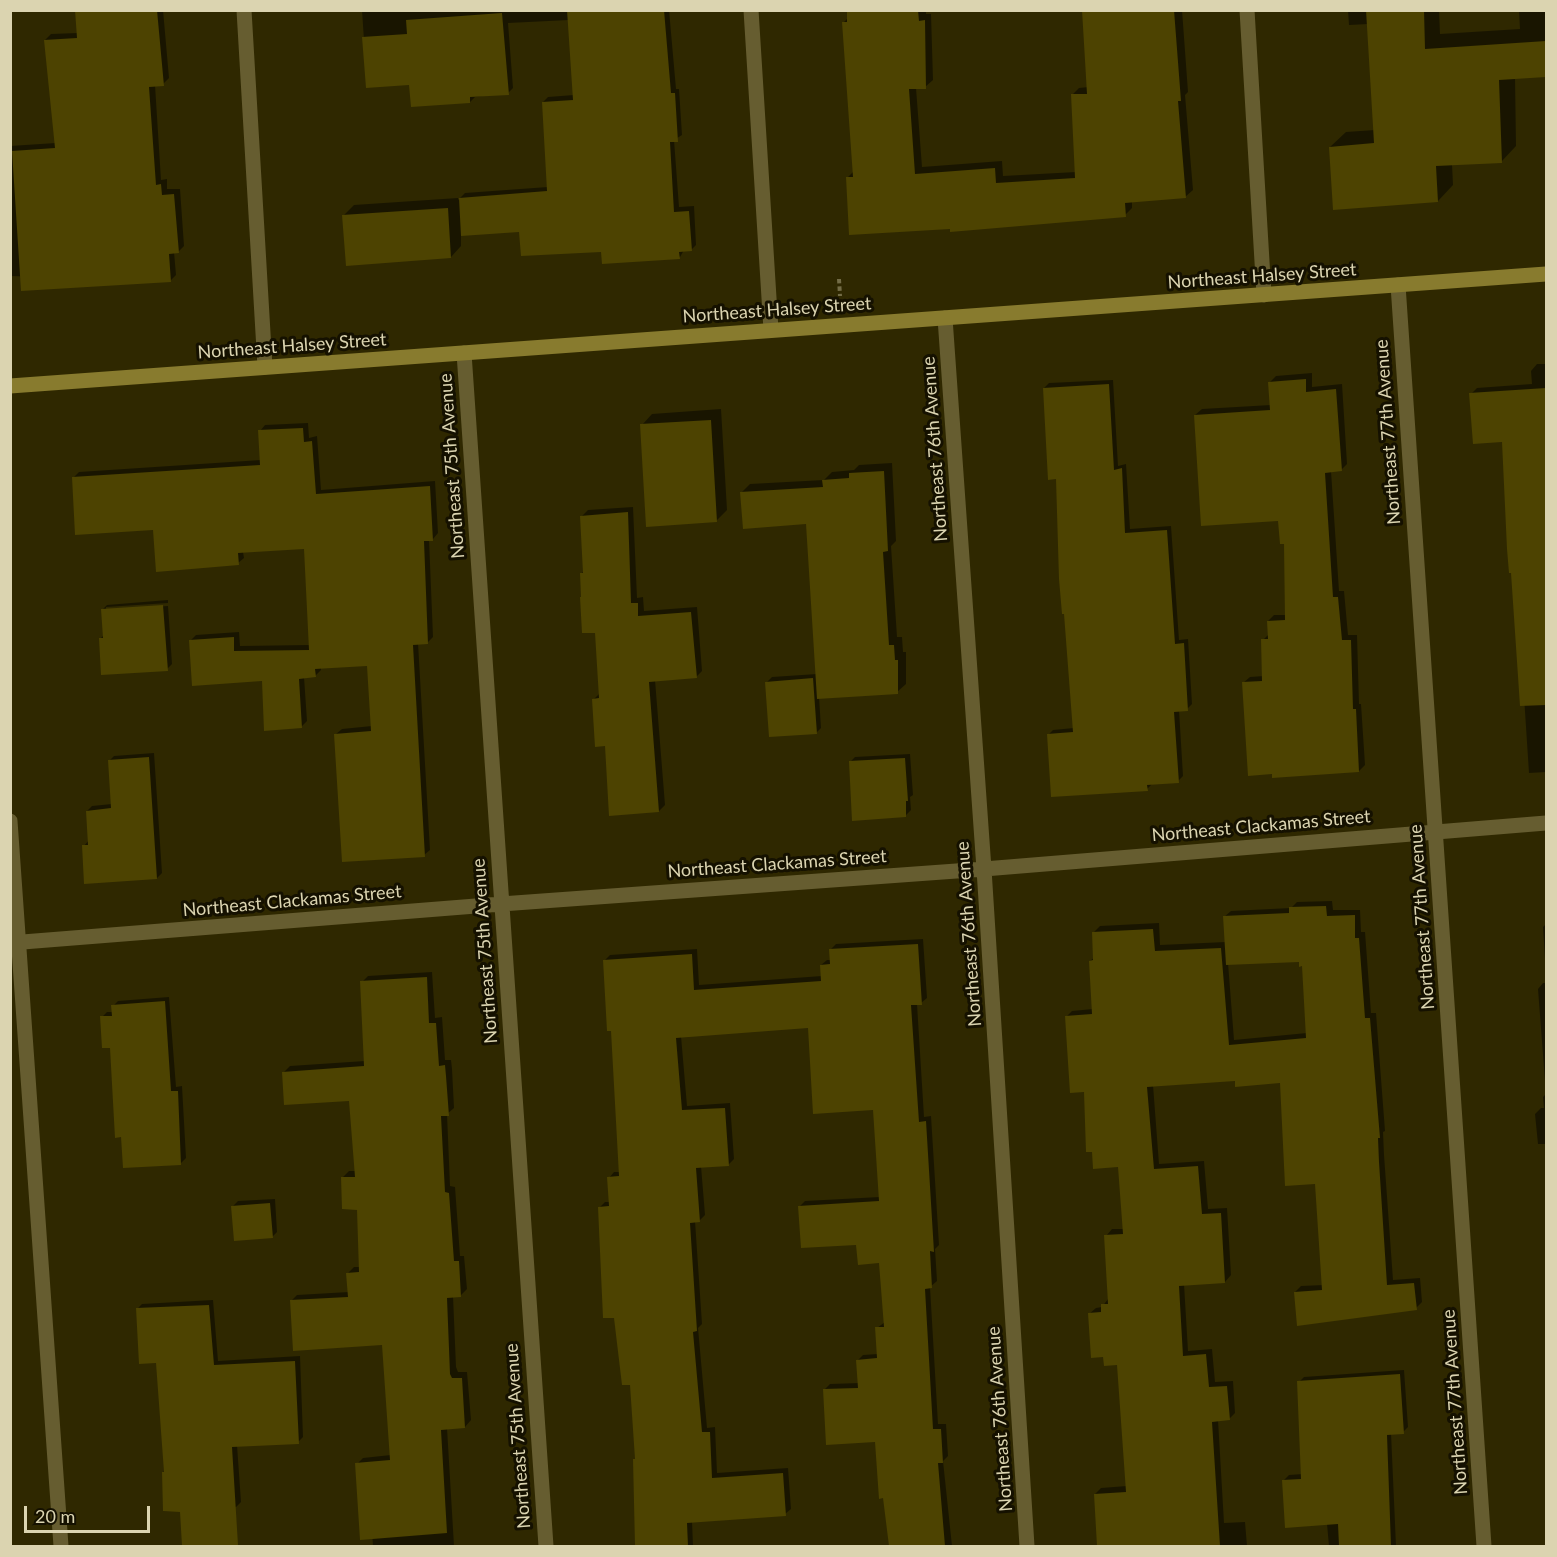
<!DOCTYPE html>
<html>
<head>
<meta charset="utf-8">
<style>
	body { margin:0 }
	#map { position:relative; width:1557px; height:1557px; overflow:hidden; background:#2f2800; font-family:Lato,sans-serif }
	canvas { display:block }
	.frame { position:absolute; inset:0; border:12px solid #dbd4b0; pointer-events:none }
	.scale { position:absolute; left:24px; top:1506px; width:126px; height:27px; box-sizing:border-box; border:3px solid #dbd4b0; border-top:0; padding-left:8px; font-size:18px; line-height:21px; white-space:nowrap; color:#dbd4b0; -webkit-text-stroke:4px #151100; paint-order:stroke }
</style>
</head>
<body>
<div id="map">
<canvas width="1557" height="1557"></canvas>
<div class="frame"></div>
<div class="scale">20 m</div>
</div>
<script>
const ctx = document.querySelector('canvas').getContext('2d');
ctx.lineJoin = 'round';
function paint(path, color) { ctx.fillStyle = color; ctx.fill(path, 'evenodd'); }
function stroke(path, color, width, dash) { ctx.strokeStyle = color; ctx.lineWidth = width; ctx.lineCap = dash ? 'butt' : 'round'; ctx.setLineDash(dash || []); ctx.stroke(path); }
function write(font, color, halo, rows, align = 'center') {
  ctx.font = font + ' Lato,sans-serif'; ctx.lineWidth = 6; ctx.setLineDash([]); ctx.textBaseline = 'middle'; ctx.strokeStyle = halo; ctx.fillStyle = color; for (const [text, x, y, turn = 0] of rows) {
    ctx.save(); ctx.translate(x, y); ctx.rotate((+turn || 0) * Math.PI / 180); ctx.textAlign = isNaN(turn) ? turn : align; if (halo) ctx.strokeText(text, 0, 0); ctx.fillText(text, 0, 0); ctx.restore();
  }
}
paint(new Path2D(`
	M76,10H163L169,78L163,84L155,85L161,180L167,179V189H180L184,246L178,252H174L176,275L170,281L10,276V146L56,143L45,40L51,34L78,33Z
	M362,10H669L676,89H679L682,135L674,140L679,207L694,206L696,245L691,250H684L680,257L602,250L520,231L461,235V246L451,257L343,216L354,205L458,198V200L465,193L548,187L543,102L548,97L574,95L569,20L508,23L513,88L508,93L475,97L470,102L410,84L367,86Z
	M847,10H926V14H931L933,80L925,87L916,88L922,167L1002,161L1003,176L1076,172L1072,95L1079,88L1089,87L1084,10H1182L1188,92L1185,95L1193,190L1185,197L1132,201V208L1125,215L951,228L847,178L854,171L844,22L847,19Z
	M1348,10H1439L1440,34L1520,29L1519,10H1546V75L1515,77L1516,146L1501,162L1452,164L1453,185L1438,201L1330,147L1346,132L1375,130L1368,24L1349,25Z
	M1537,364H1546V772L1529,773L1521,650L1503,440L1471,394L1477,388L1532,384L1531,371Z
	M1312,373V387L1342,384L1347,464L1341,470L1331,471L1339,591H1344L1348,635H1357L1359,704H1361L1365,765L1359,771L1243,683L1250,677L1264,676L1263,640L1269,634L1268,621L1274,615H1286V542L1280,519L1195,415L1202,409L1271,405L1269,383L1276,376Z
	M1113,380L1118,466L1126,464L1130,529L1171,526L1179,640L1188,639L1192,704L1187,709L1179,710L1183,776L1178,781L1152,784L1147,789L1048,735L1053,730L1074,728L1057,478L1044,388L1049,383Z
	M721,409L727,510L716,521L642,425L652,414Z
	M308,423L309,438L317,436L321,490L435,481L438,533L433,539H429L433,637L427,643H418L430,850L424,855L336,734L342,729L372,726L368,664L321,667V670L315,676L304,677L307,721L301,727L263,679L190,641L196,635L239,632L240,646L310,645L306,548L243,552L244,558L238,563L154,529L73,478L79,472L261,460L260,431L265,425Z
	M892,463L896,541L891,546L897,637H902L903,652H906V684L897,692L819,697L821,728L816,733L767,682L772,677L817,674L807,523L742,492L750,484L824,480L832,472L854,470L859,465Z
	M633,507L637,598L643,597L644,611L697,607L702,671L696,677L655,680L665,805L659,811L607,745L593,700L600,693L596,631L582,573L584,571L582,516L588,510Z
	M168,600V603L106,607V610L168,606L172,664L167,669L100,639L104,635L102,610L107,605Z
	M154,753L162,873L157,878L84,846L89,840L87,811L92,806L112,804L109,761L114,756Z
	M910,754L913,795L910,797L911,810L906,815L850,762L855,757Z
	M1546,896V924L1545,898Z
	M1332,901L1333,910H1360L1361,932H1365L1371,1013H1376L1385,1131L1383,1132L1384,1155L1393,1280L1420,1278L1422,1302L1416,1308L1295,1292L1301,1286L1324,1285L1316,1182L1282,1081L1236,1080L1153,1085L1159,1164L1204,1161L1208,1209L1227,1208L1231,1275L1225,1282L1184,1284L1188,1351L1212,1349L1215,1382L1233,1381L1235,1413L1229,1419L1218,1420L1224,1523L1245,1522L1247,1546H1098L1095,1494L1101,1488L1127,1486L1119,1363L1089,1314L1096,1308L1102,1307L1108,1299L1106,1236L1112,1229H1124L1120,1165L1085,1090L1066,1017L1072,1011L1093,1009L1090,961L1095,957L1094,932L1100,926L1159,923L1160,945L1226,942L1224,917L1231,911L1291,908L1297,902ZM1301,960L1304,965L1307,1033L1234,1040L1228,963Z
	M1546,924V974L1543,927Z
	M923,939L927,998L921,1003L917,1004L924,1117L931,1116L939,1245L935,1249L937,1281L930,1287L938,1424H946L948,1456L943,1461L952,1546H891L876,1440L825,1389L830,1384L860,1383L858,1360L863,1355L878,1354L877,1328L885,1322L881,1262L858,1243L800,1206L805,1201L880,1197L874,1109L809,1027L681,1036L687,1106L730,1103L734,1159L728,1165L701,1166L705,1215L699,1221H695L702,1324L698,1328L707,1428L715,1427L717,1473L788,1468L791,1509L785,1514L692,1521L693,1546H637L634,1460L637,1458L631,1383L600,1207L605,1202H610L609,1178L614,1172H620L612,1029L604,961L610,955L697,949L699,985L822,976L821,965L827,960H831L830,950L836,944Z
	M432,972L435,1018L442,1017L445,1060H451L452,1069L454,1108L447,1114L450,1186L455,1187L460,1256H464L467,1289L460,1296H453L456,1367L458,1372H467L471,1420L465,1427L447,1428L454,1546H373L370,1497L357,1464L363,1458L391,1455L383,1343L291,1301L297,1295L349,1292L348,1273L354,1267H360L358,1208L343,1177L349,1171H356L351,1099L284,1072L290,1066L365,1061L362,982L368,976Z
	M1543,983H1546V1144H1538L1535,1114L1541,1108H1544L1543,1097L1546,1094L1538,989Z
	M169,997L176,1087L182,1086L186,1158L181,1163L111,1046L102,1017L107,1012H113V1006L118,1001Z
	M275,1199L277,1232L272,1237L233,1206L238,1201Z
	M213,1300L218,1361L300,1356L303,1437L298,1442L237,1445L241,1502L236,1507L175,1511L163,1472L165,1471L157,1361L137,1309L142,1304Z
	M1404,1370L1408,1427L1403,1432L1391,1433L1396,1546H1329L1327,1524L1284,1480L1289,1475L1303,1474L1299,1382L1304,1377Z`), '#0007');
paint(new Path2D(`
	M75,10H157L164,86L149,87L156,185L161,184L162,195L174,194L179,253L169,254L171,282L21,291L12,151L55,148L44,40L77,38Z
	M567,10H664L671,93H675L678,142H670L674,212L689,211L692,251L679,252L680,259L602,264L601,252L521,256L519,232L461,236L459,198L547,191L542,102L573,100Z
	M847,10H918L919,21L925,20L926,89H909L915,174L995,168L996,183L1075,178L1071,94H1087L1082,10H1174L1181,101H1178L1186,198L1125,203L1126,217L950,232V229L849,235L846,177H853L842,22H847Z
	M1366,10H1424L1425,49L1546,41V77L1499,80L1502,163L1436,166L1438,202L1333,210L1329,147L1374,143Z
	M502,13L509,95L470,97V103L411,107L409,85L366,88L362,37L407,34L406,20Z
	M448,208L451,258L346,266L342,215Z
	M1306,379V392L1336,389L1342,471L1325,473L1333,597H1338L1342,640H1351L1353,709H1356L1359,772L1272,778V774L1248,776L1242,682L1262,681L1261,639H1268L1267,621L1285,620L1284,544H1280L1278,521L1201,526L1194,415L1270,410L1268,382Z
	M1109,384L1114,470L1122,468L1125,533L1167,530L1175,644L1184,643L1188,711L1174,712L1179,783L1147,785L1148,791L1051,797L1047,734L1073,732L1064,614H1062L1059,579L1056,479L1048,480L1043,388Z
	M1546,388V705L1520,706L1511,573H1509L1507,549L1502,442L1473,444L1469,393Z
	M711,420L717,522L646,527L640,424Z
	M303,428L304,442L312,441L316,494L430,486L433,541H424L428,644L413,645L425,857L342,862L334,734L371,731L367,666L315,669L316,677L299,679L302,728L264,731L262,681L192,686L189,640L234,637V651L309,650L304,549L238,553L239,565L156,572L153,530L75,535L72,477L260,465L258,430Z
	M884,471L888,551L883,552L889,645H894L895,660H898V694L817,699L806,524L743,529L740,492L823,487L822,480L849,478V473Z
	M628,512L631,603H638V616L691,612L697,678L649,682L659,812L609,816L605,746L595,747L592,699L599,698L595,633H582L580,597H581L580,573H583L580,516Z
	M163,605L168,671L101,675L99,638H103L101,609Z
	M813,678L817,734L769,737L765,682Z
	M149,757L157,879L84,884L82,845H88L86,811L111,808L108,760Z
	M905,758L908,801H906V817L852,821L849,761Z
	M1326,906L1327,916L1355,915V938H1359L1365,1018H1370L1380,1138H1378L1379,1162L1387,1285L1414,1283L1417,1310L1297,1326L1294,1292L1322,1290L1315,1184L1285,1186L1280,1083L1235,1087V1081L1147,1087L1154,1169L1198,1166L1202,1214L1221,1213L1225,1283L1179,1286L1183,1356L1206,1354L1209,1387L1227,1386L1230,1420L1212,1422L1220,1546H1097L1094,1494L1126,1492L1117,1365L1104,1366L1103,1357L1091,1358L1088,1313L1101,1312V1304H1108L1104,1235L1123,1234L1118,1167L1093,1169L1092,1152H1086L1084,1092L1070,1093L1065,1016L1092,1014L1089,961L1093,960L1092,932L1153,929L1155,951L1221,948L1229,1045L1306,1038L1302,966L1299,967V962L1226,965L1223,916L1289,913V907Z
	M918,944L922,1005H911L919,1122L926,1121L934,1252L930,1251L932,1288L925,1289L933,1429H941L943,1463H938L945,1546H889L883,1498L879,1499L875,1442L826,1445L823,1389L858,1388L856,1360L877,1358L875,1327H884L879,1263L858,1265L856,1245L801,1248L798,1206L879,1201L873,1110L813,1114L808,1028L676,1038L682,1110L725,1108L729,1166L696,1168L700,1222L690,1223L697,1331L693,1332L702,1432H710L712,1478L783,1473L786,1516L687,1523L688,1546H635L633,1459H635L630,1385H622L614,1318H603L598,1207L609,1206L607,1177L619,1176L611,1031H607L603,960L692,954L694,990L821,981L820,965L830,964L829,949Z
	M427,977L429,1023H436L439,1066L445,1065L446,1076L449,1116H441L445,1192L449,1193L454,1261H459L461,1297L447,1298L450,1374L452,1378H462L465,1428L441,1430L447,1533L360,1540L355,1463L390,1460L382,1345L293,1351L290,1300L348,1297L346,1273L359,1272L357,1210L342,1209L341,1177H355L349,1101L284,1105L282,1072L364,1066L360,981Z
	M165,1001L171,1091H178L181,1165L123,1168L121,1137L115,1138L110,1048H102L100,1016H112L111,1005Z
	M270,1203L273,1238L234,1241L231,1206Z
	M209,1305L214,1365L295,1361L299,1444L232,1447L238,1545L182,1546L180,1512L163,1511L162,1472H164L156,1363L139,1364L136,1308Z
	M1400,1374L1404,1434L1387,1435L1391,1546H1339L1338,1524L1285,1528L1282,1480L1301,1479L1297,1381Z`), '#4d4301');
stroke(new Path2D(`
	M839,279L840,296`), '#736c46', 4, [4.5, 3]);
stroke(new Path2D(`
	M244,10L265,367
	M751,10L771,330
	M1247,10L1264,295
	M1398,285L1484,1546
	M945,318L984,869L1027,1546
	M464,353L546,1546
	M10,821L61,1546
	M10,943L501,904L984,869L1546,823`), '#665d30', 15);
stroke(new Path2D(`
	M10,386L1546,274`), '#887b2e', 15);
write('18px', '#dbd4b0', '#151100', [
	["Northeast Halsey Street",1262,276,-4],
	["Northeast Halsey Street",777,310,-4],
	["Northeast Halsey Street",292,346,-4],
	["Northeast 77th Avenue",1388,432,-94],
	["Northeast 76th Avenue",935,449,-94],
	["Northeast 75th Avenue",452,466,-94],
	["Northeast Clackamas Street",1261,826,-5],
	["Northeast Clackamas Street",777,864,-4],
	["Northeast Clackamas Street",292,901,-5],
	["Northeast 77th Avenue",1422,917,-94],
	["Northeast 76th Avenue",969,934,-94],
	["Northeast 75th Avenue",485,951,-94],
	["Northeast 77th Avenue",1455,1402,-94],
	["Northeast 76th Avenue",1000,1419,-94],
	["Northeast 75th Avenue",518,1436,-94]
]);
</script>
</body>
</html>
